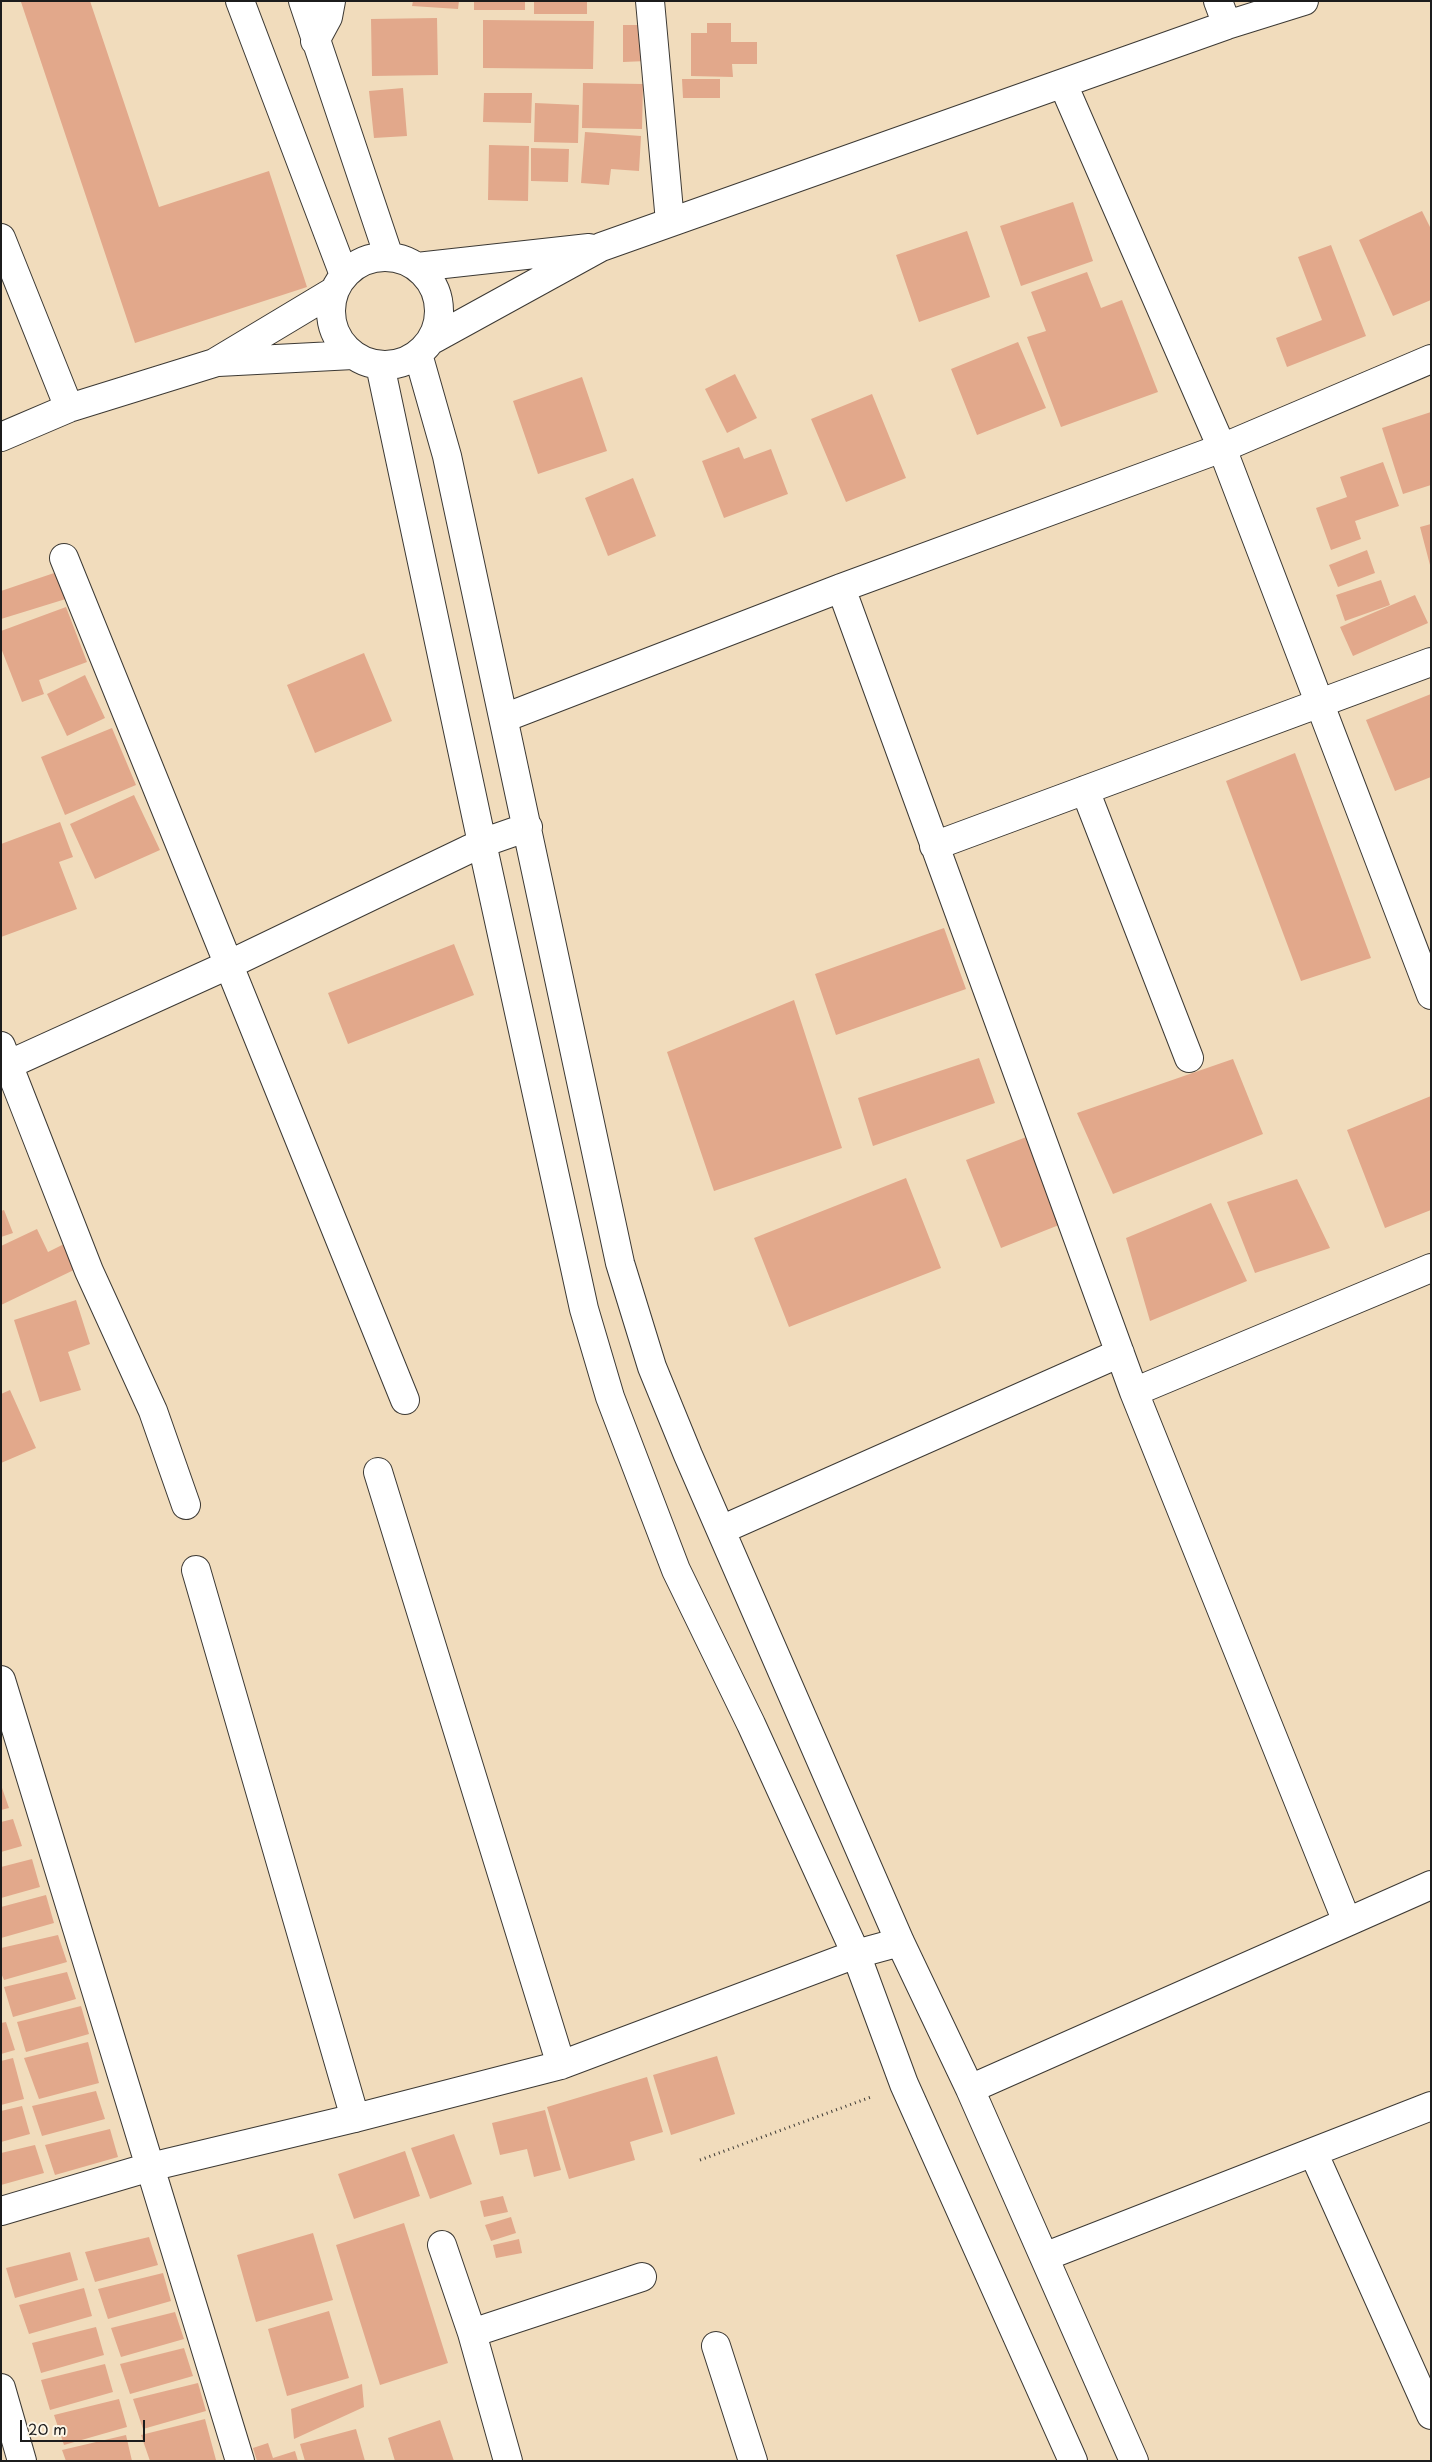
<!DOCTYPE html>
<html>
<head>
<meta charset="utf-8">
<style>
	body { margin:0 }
	#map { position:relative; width:1432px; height:2462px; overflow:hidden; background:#f1dcbc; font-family:"Playpen Sans",sans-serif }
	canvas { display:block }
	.frame { position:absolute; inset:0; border:2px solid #1c1c1c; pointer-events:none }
	.scale { position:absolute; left:20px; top:2420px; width:125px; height:22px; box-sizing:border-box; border:2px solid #1c1c1c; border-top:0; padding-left:6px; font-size:15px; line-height:18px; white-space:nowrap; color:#1c1c1c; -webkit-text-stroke:4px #fcf5e5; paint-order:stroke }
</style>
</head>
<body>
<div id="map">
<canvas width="1432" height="2462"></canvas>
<div class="frame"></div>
<div class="scale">20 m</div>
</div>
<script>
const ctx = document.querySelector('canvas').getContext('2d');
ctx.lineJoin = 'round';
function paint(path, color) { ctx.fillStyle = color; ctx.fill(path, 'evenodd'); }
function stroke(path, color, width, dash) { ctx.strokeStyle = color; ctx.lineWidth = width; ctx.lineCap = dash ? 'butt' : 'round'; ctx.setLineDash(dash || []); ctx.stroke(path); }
paint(new Path2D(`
	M23,1H90L159,207L269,171L307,287L135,343L21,2Z
	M413,1H459L458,9L412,6Z
	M474,1H525V10H474Z
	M534,1H587V14H534Z
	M437,18L438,75L372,76L371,19Z
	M483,20L594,21L593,69L483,68Z
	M707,23H731V42H757V64H732L733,77L691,76V33H707Z
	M623,25H647V61L623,62Z
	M682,79H720V98H683Z
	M583,83L643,84L642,129L582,128Z
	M403,88L407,136L374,138L369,91Z
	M484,93H532L531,123L483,122Z
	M535,103L579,105L578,143L534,142Z
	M585,132L641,136L639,171L611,169L609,185L581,183Z
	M489,145L529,146L528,201L488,200Z
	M531,148L569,149L568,182L531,181Z
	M1073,202L1093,261L1021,286L1000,226Z
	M1422,211L1431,229V300L1393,316L1359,240Z
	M967,231L990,297L919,322L896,255Z
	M1331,245L1366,336L1287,367L1276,338L1322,320L1298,257Z
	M1087,272L1101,308L1122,300L1158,392L1061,427L1027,337L1046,331L1031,292Z
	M1018,342L1046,408L977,435L951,369Z
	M735,374L757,418L727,433L705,389Z
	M582,377L607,451L538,474L513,401Z
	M872,394L906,478L846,502L811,419Z
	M1431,412V485L1403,494L1382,428Z
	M739,447L744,459L771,449L788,494L724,518L702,461Z
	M1383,462L1399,506L1355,521L1361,539L1331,550L1316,508L1347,497L1340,477Z
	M633,478L656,536L608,556L585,498Z
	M1431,524V565H1430L1420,527Z
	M1367,550L1375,573L1338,587L1329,565Z
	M60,571L69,598L1,619V591Z
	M1381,580L1390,605L1345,621L1336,595Z
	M1415,595L1428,623L1353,656L1340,627Z
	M66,607L87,662L39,680L44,694L22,702L1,648V631Z
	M364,653L392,721L315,753L287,685Z
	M85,675L105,718L67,736L47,694Z
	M1431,694V777L1395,791L1366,720Z
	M112,728L136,785L65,815L41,757Z
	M1295,753L1371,958L1301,981L1226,781Z
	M134,795L160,850L95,879L70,824Z
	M60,822L73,857L59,862L77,909L1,937V844Z
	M944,928L966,989L836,1035L815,974Z
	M454,944L474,995L348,1044L328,993Z
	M794,1000L842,1148L714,1191L667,1052Z
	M979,1058L995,1103L873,1146L858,1098Z
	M1233,1059L1263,1134L1113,1194L1077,1113Z
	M1431,1096V1210L1385,1228L1347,1130Z
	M1029,1136L1064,1223L1001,1248L966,1160Z
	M906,1178L941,1268L789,1327L754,1238Z
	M1297,1179L1330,1248L1255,1273L1227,1202Z
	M1211,1203L1247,1281L1150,1321L1126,1238Z
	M4,1210L13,1233L1,1237V1211Z
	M37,1229L48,1252L66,1243L78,1268L1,1305V1246Z
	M76,1300L90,1344L68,1352L81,1390L40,1402L14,1320Z
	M10,1390L36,1448L1,1463V1394Z
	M1,1785L9,1808L1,1810Z
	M13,1819L22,1846L1,1852V1822Z
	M32,1859L40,1887L1,1898V1867Z
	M46,1895L54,1923L1,1938V1907Z
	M58,1935L67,1962L4,1980L1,1973V1948Z
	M67,1972L76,1999L13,2017L4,1987Z
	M81,2006L89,2034L26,2052L17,2022Z
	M6,2022L15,2050L1,2054V2023Z
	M88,2042L99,2083L39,2099L24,2058Z
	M717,2056L735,2114L671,2135L653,2075Z
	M13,2058L24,2099L1,2105V2061Z
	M647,2077L663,2132L630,2142L635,2160L569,2179L547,2107Z
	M96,2091L105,2119L42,2136L32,2106Z
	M22,2106L30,2134L1,2142V2111Z
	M545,2110L561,2170L534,2177L527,2149L500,2155L492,2123Z
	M110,2129L118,2157L55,2175L45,2145Z
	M454,2134L472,2184L430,2199L411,2148Z
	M35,2145L44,2173L1,2185V2153Z
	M405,2151L420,2196L354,2219L338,2174Z
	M503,2196L508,2212L484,2217L480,2201Z
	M511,2217L516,2233L491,2241L485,2225Z
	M404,2223L448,2363L380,2385L336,2245Z
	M313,2233L333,2300L256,2322L237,2255Z
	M149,2237L158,2265L95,2282L85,2252Z
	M519,2239L522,2253L496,2258L493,2245Z
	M70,2252L78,2280L15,2298L6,2268Z
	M163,2273L171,2301L108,2319L98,2289Z
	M84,2288L92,2316L29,2334L19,2305Z
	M329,2311L349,2378L287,2396L268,2329Z
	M175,2312L184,2339L121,2357L111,2328Z
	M96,2327L104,2355L41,2373L32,2343Z
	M184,2348L193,2376L130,2394L120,2364Z
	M105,2364L113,2392L50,2410L41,2380Z
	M198,2383L206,2411L143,2429L133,2399Z
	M362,2384L364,2407L294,2439L291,2409Z
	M119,2399L127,2427L64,2445L54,2415Z
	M205,2419L216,2460L150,2461L141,2435Z
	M440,2420L454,2461H395L388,2438Z
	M356,2429L365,2461H305L300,2444Z
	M126,2435L132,2461H66L62,2450Z
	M268,2443L273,2458L295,2451L298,2461H257L253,2448Z`), '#e2a88b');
const minor = new Path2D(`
	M240,1L344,275
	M303,1L389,257
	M650,1L670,222
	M1218,1L1227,25
	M315,41L328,17L331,1
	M1063,84L1222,448L1431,995
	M1,238L69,408
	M331 311a54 54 0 1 1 108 0a54 54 0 1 1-108 0Z
	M417,267L589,248
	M430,341L601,247L1227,25L1304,1
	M418,354L447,456L620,1263L652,1367L688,1455L900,1942L970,2089L1134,2461
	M218,362L353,355
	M380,365L482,843L584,1309L610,1397L676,1570L751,1724L856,1954L904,2084L1073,2461
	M1,437L69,408L214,363L334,291
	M64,558L405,1400
	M841,588L1134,1392L1347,1922
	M504,718L841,588L1222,448L1431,359
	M1085,790L1189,1058
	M934,846L1431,662
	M1,1046L89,1271L153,1411L186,1505
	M1,1068L228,965L482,843L528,827
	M1134,1392L1431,1268
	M378,1472L561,2065
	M721,1530L1120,1353
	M196,1570L355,2118
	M1,1680L240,2461
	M970,2089L1431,1885
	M1313,2152L1431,2415
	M1,2211L150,2167L355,2118L561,2065L856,1954L900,1942
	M442,2245L472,2333L508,2461
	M1044,2257L1431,2106
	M472,2333L642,2277
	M716,2346L753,2461
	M1,2388L22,2461`);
stroke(minor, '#3c3934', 30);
stroke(new Path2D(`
	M700,2160L871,2097`), '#3c3934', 3, [1, 4]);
stroke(minor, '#fff', 28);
</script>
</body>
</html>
